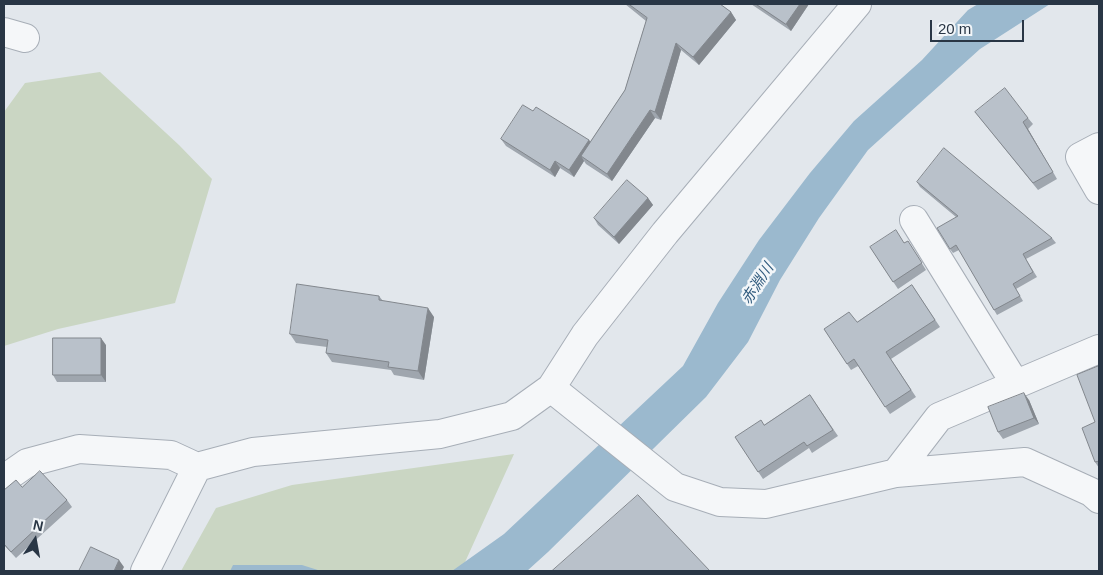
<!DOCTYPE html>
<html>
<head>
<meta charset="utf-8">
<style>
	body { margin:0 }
	#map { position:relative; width:1103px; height:575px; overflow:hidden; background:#e2e7ec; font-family:Helvetica,sans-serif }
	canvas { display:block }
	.frame { position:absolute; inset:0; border:5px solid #293645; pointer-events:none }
	.north { position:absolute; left:10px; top:515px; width:50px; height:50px; -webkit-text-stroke:4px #f2f6f9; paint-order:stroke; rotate:12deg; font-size:14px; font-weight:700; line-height:20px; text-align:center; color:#293645 }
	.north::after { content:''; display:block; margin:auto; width:18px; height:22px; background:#293645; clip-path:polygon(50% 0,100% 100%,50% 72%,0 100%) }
	.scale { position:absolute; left:930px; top:20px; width:94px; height:22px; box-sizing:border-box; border:2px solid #293645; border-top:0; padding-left:6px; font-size:15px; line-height:18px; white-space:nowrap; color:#293645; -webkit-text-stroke:4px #f2f6f9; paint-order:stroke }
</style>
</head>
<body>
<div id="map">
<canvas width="1103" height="575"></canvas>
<div class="frame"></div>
<div class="north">N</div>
<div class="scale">20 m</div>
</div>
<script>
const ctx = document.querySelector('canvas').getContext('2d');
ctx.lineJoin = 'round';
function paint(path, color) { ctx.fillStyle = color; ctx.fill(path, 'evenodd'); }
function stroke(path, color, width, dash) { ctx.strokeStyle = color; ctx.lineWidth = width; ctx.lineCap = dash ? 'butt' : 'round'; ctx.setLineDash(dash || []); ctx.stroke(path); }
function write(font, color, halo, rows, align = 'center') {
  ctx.font = font + ' Helvetica,"Noto Sans JP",sans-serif'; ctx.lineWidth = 5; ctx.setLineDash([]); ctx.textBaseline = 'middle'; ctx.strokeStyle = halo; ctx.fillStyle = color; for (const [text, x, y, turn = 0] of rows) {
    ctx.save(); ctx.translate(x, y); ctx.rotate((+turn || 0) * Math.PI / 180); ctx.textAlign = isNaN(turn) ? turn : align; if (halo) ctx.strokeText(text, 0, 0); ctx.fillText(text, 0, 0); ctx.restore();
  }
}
paint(new Path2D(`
	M100,72L179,145L212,179L175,303L58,329L4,346V112L25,83Z
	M514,454L461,571H181L216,508L292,485Z`), '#cad6c3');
paint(new Path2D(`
	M978,4H1050L980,49L868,150L819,218L780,280L748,342L706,397L548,552L527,571H452L504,534L683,366L718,303L759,240L810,173L854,121L922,60L968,10Z
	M233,565H302L321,571H230Z`), '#9bb9ce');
const minor = new Path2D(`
	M4,32L25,38
	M1099,147L1080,157L1099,190
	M914,220L1016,385
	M551,388L675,487L720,502L766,504L896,473L1025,462L1091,492L1099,499
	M896,473L939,417L1099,349
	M4,479L27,463L79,449L171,455L197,467L253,452L440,434L512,416L551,388L585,335L665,233L857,4
	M145,571L197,467`);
stroke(minor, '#a7aeb7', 30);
stroke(minor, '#f5f7f9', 28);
paint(new Path2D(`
	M625,4H720L731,12L736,20L699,65L681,50L661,120L655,118L612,181L586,164L584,161L574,177L560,168L555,177L506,146L501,139L533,111L589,140L590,142L625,90L646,21Z
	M751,4H809L791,31Z
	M975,112L1028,118L1033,124L1028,129L1057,179L1038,190Z
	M917,182L1052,238L1056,243L1026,259L1037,277L1016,289L1023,301L997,315L959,250L953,253L950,249L956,217L920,187Z
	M648,198L653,205L619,244L598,225L594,218Z
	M908,241L926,270L898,289L870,247L904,243Z
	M912,285L940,327L891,359L916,397L890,414L858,366L851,370L824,329L857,322Z
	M379,296L383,301L434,317L424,380L394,375L391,370L332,362L326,353L327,347L296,343L290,334Z
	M106,345V382H57L53,375Z
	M1099,366V468L1095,462V422Z
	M810,395L838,436L812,453L809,448L763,479L735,437L764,425Z
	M1029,400L1039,424L1003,439L998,432Z
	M22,487L67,500L72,507L16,558L4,545V490Z`), '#9fa6ae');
paint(new Path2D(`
	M800,4H809L791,31L786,24Z
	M731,12L736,20L699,65L693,57Z
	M676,43L681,50L661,120L655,112Z
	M650,110L655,118L612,181L607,174Z
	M1023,122L1028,129L1057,179L1053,172Z
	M589,140L594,147L581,156L584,161L574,177L569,170Z
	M555,161L560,168L555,177L550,170Z
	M648,198L653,205L619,244L614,237Z
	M428,308L434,317L424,380L418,371Z
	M101,338L106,345V382L101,375Z
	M1024,393L1029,400L1039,424L1034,418Z
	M119,560L124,567L122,571H114Z`), '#82878d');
const building = new Path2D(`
	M629,4H720L731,12L693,57L676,43L655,112L650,110L607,174L581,156L625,90L647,18Z
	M756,4H800L786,24Z
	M1005,88L1028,118L1023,122L1053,172L1033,183L975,112Z
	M523,105L533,111L536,107L589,140L569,170L555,161L550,170L501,139Z
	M944,148L1052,238L1023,254L1033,272L1013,284L1020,296L994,310L956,245L950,249L937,228L958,216L917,182Z
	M627,180L648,198L614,237L594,218Z
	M896,230L904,243L908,241L922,263L893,282L870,247Z
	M297,284L379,296V300L428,308L418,371L388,367L389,362L326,353L328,340L290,334Z
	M912,285L935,320L886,352L911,390L885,407L854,359L847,364L824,329L849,312L857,322Z
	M53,338H101V375H53Z
	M1099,366V461L1095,462L1082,428L1095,422L1077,375Z
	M1024,393L1034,418L998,432L988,407Z
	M810,395L833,430L807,446L804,442L758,472L735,437L761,420L764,425Z
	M40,471L67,500L11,552L4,544V490L16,480L22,487Z
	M638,495L710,571H552Z
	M91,547L119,560L114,571H79Z`);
paint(building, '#b9c1ca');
stroke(building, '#82878d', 1);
write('italic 15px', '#2f5a7d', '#f2f6f9', [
	["赤淵川",758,284,-57]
]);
</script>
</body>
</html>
